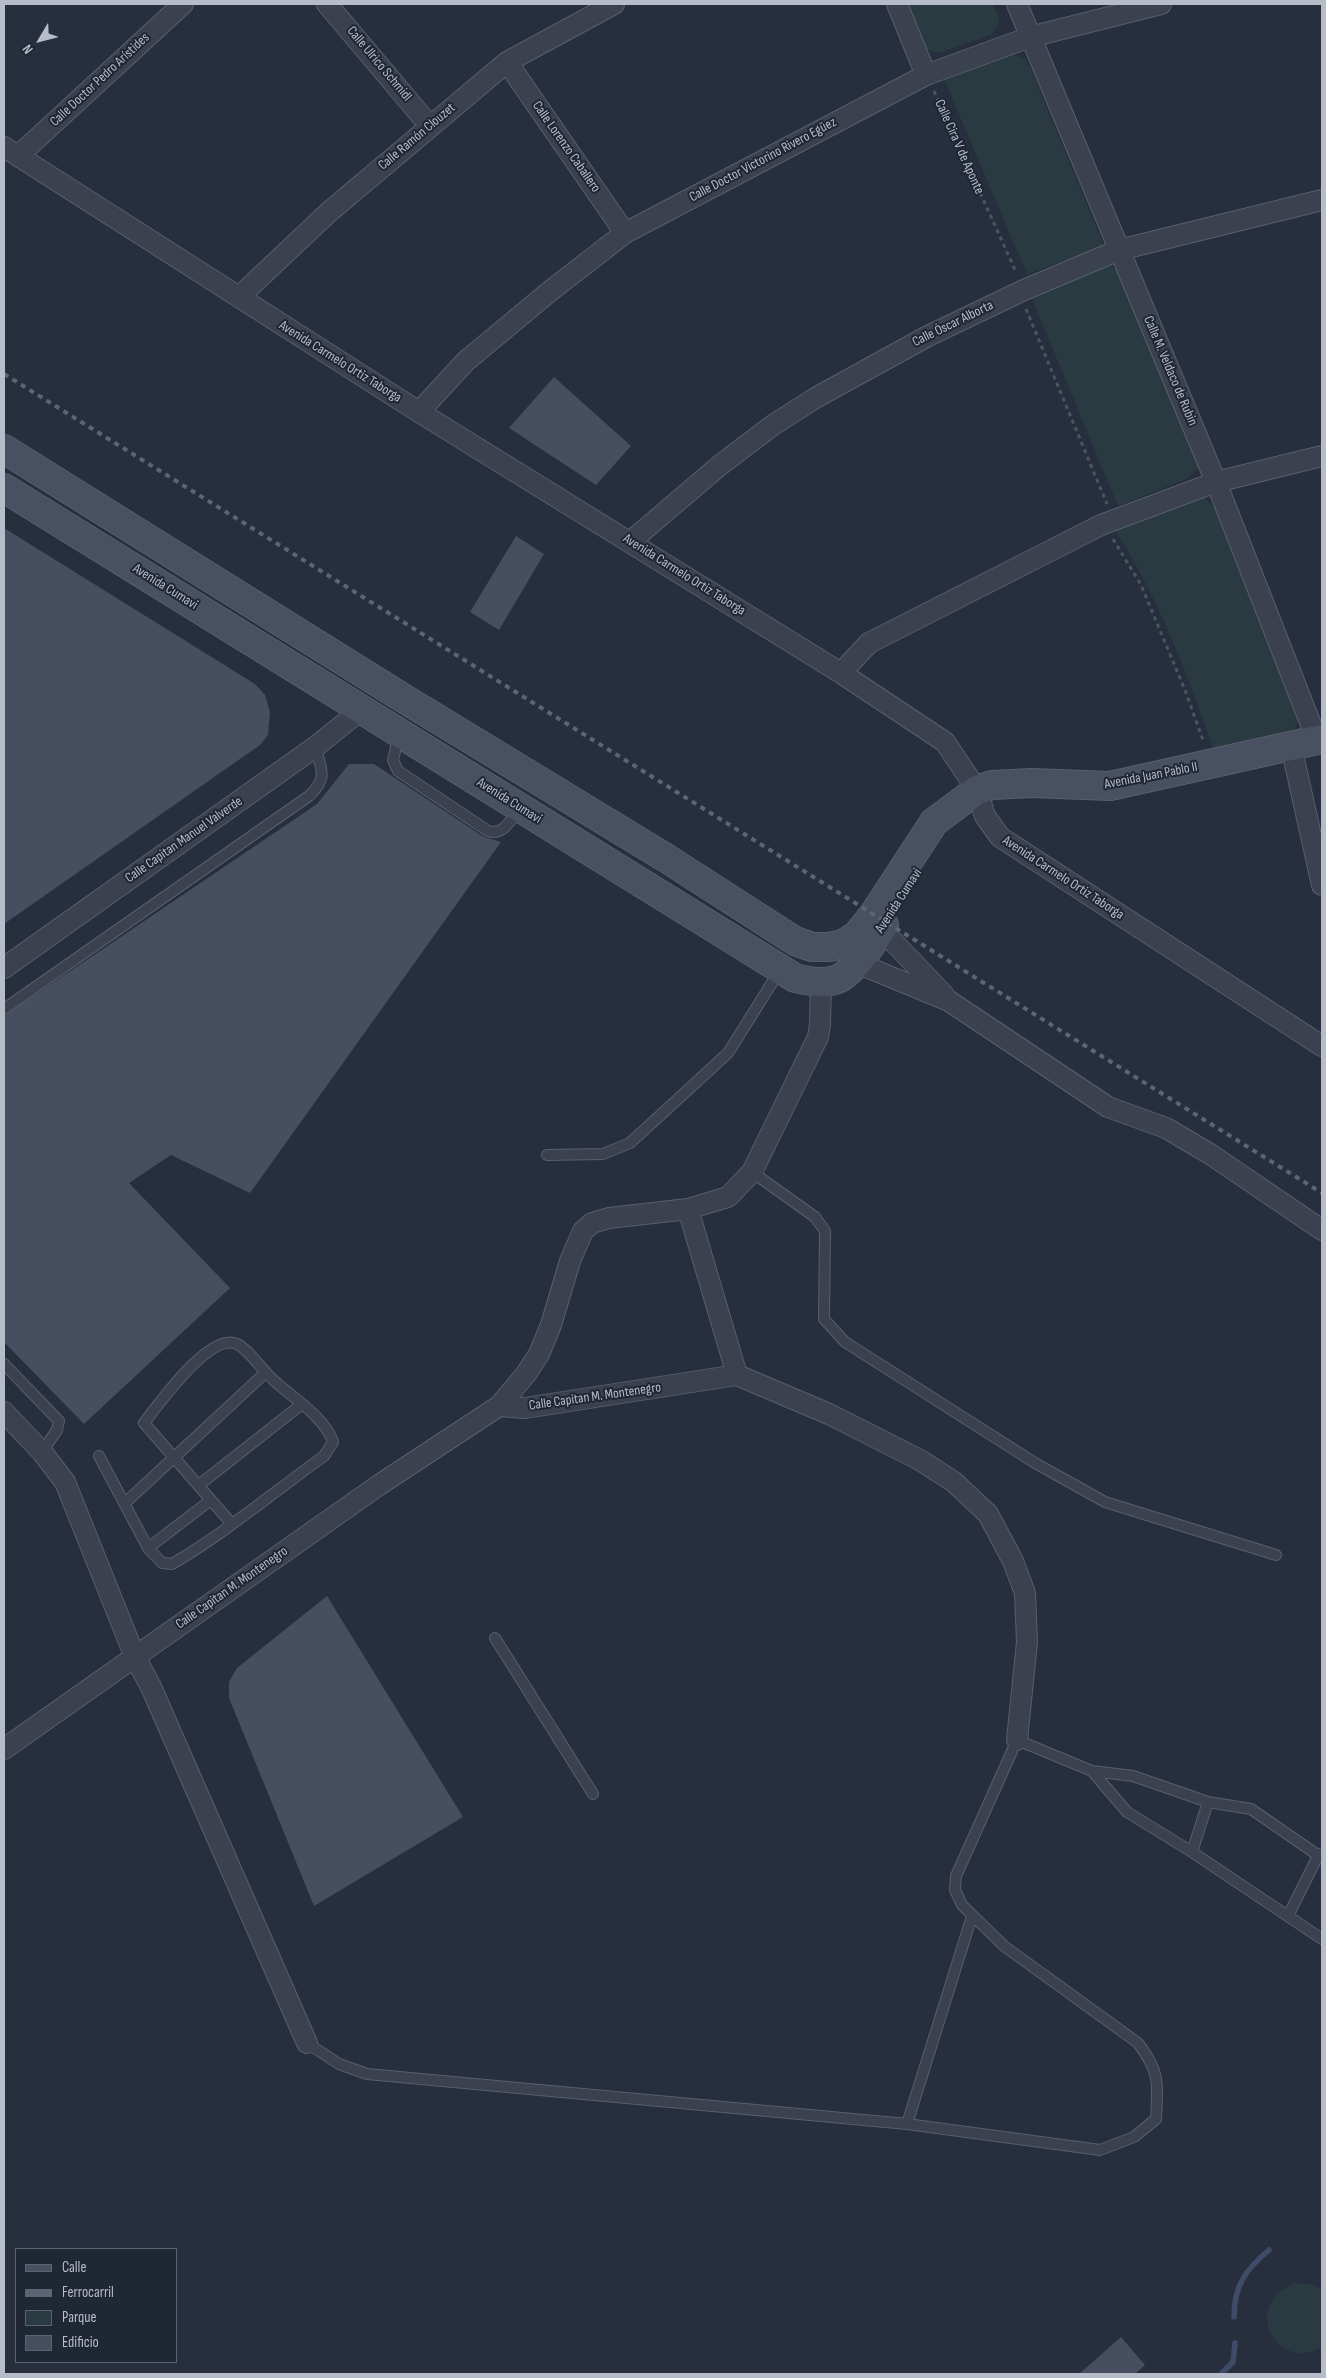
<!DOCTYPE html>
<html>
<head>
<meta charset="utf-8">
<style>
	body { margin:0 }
	#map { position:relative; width:1326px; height:2378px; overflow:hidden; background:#272f3f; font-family:"Sofia Sans Condensed",sans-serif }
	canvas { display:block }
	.frame { position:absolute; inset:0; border:5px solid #b7bcc9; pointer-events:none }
	.legend { position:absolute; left:15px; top:2248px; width:162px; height:115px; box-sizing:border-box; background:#1f2634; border:1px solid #5c6270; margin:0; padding:6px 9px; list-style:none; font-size:15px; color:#b7bcc9 }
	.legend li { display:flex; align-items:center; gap:10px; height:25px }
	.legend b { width:25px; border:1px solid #5c6270 }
	.north { position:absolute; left:15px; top:15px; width:50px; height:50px; -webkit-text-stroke:4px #1f2634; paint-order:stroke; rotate:233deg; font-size:14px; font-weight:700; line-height:20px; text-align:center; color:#b7bcc9 }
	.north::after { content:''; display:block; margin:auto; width:18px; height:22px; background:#b7bcc9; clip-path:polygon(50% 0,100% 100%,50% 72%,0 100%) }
</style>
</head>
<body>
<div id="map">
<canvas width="1326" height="2378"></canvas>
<div class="frame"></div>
<ul class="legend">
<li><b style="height:6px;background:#495061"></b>Calle</li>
<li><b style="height:6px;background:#5d6575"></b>Ferrocarril</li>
<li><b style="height:14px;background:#293b40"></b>Parque</li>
<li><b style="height:14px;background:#464e60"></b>Edificio</li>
</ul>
<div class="north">N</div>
</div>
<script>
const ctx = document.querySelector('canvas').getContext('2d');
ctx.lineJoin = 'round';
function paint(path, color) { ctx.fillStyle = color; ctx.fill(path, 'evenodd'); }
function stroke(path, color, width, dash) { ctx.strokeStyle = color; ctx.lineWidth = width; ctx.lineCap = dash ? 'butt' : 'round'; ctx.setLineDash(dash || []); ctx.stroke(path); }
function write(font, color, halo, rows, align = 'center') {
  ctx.font = font + ' "Sofia Sans Condensed",sans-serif'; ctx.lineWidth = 4; ctx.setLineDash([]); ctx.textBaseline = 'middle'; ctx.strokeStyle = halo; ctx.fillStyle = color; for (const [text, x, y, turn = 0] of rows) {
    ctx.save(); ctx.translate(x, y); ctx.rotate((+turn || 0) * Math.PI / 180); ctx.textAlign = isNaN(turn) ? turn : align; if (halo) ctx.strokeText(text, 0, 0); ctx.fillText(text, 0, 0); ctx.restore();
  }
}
paint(new Path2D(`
	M905,4H993L999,18L998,26L991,35L939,53L928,50L921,44Z
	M1012,53L1026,60L1030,67L1104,246L1027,274L944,79Z
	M1110,264L1122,274L1199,461L1198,469L1186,479L1118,506L1031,296Z
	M1203,496L1218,511L1298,718L1296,726L1288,733L1214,751C1188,674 1158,597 1114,528Z
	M1295,2283L1309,2284L1322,2290V2346C1281,2375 1237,2306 1295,2283Z`), '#293b40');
stroke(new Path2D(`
	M1234,2317C1234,2286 1245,2270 1269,2250
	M1221,2374L1233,2362L1235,2343`), '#3f4c69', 5.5);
paint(new Path2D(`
	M554,377L631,446L596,485L509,428Z
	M4,528L255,684L265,695L270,712L268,735L260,745L4,924Z
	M516,536L544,554L499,630L470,612Z
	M349,764H374L484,837L501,842L250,1193L171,1155L129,1183L230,1288L84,1424L4,1342V1016L317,804Z
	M327,1596L463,1817L314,1906L229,1698V1682L237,1668Z
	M1121,2337L1145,2365L1135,2374H1079Z`), '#464e60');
const lane = new Path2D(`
	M399,734L393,760L398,771L488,831C504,836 511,819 519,809
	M4,1009L309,796C328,778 322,770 315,747
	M547,1155L603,1154L630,1143L728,1053L780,970
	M752,1172L815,1217L825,1231L824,1319L845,1342L1035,1463L1105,1502L1276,1555
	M4,1364L59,1421L57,1430L42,1452
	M99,1456L148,1548L162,1563L172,1564C225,1533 274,1492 324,1456L333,1442C325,1418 296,1400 278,1384C264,1374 250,1350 237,1344C210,1331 158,1405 144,1423L231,1523
	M199,1485L302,1404
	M125,1503L264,1374
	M148,1548L211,1500
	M495,1638L593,1794
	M1092,1771L1127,1812L1192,1852L1322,1939
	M1192,1852L1208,1802
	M1288,1916L1319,1854
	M307,2043L339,2064L367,2074L907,2124L1100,2150L1134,2137L1156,2119C1158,2083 1160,2072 1138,2043L1004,1946L962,1905L955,1890L956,1876L1017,1740L1092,1771L1133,1776L1208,1802L1251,1809L1322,1858
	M907,2124L972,1916`);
const street = new Path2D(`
	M327,4L429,125
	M897,4L926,75
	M1017,4L1216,482L1317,740
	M507,62L625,233
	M4,147L419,412L841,673L945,742L977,790L985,816L1000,837L1322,1046
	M18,156L183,4
	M239,297L329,212L507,62L614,4
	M419,412L466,361L549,292L625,233L926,75L1030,37L1161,4
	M630,542L719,466L773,425L817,397L928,336L1024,290L1119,250L1322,200
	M841,673L869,643L1101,525L1216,482L1322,456
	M1291,746L1322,885
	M882,930L944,995
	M857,963L949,1001L1108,1107L1166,1128L1210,1154L1322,1230
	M4,968L315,747L361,710
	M688,1209L737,1375
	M499,1406L526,1374L539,1354L551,1325L570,1261L583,1231L592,1223L609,1218L688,1209L728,1197L752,1172L818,1037L820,1024L821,982
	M4,1412L42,1452L65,1482L135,1657L151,1687L307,2043
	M4,1749L379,1485L499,1406L525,1408L737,1375L829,1414L920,1460L954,1482L988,1514L1013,1561L1025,1593L1027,1642L1017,1740`);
const secondary = new Path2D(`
	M4,449L403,698L666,858L795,941L812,947H829L843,944L857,935L874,914L934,822L977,790L992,785L1032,783L1110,786L1322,739
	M4,488L795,978C808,981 822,984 835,980C851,976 876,939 884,925`);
stroke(lane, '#585f6c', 12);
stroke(street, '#585f6c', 22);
stroke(secondary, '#585f6c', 30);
stroke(new Path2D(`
	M934,91L1016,272
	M1026,309L1107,504
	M1113,539L1141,585L1185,690L1204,743`), '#47585d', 3, [4, 4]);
stroke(lane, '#3b414f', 10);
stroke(street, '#3b414f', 20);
stroke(secondary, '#495061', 28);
stroke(new Path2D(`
	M4,374L1322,1193`), '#5d6575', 4, [5, 5]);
write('14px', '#b7bcc9', '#1f2634', [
	["Calle Ulrico Schmidl",379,64,50],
	["Calle Doctor Pedro Arístides",100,80,-43],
	["Calle Ramón Clouzet",417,137,-40],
	["Calle Lorenzo Caballero",566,147,55],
	["Calle Cira V de Aponte",959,147,66],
	["Calle Doctor Victorino Rivero Egüez",763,160,-28],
	["Calle Óscar Alborta",953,324,-26],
	["Avenida Carmelo Ortiz Taborga",340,362,32],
	["Calle M. Veldaco de Rubin",1170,371,67],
	["Avenida Carmelo Ortiz Taborga",684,575,32],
	["Avenida Cumavi",165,587,32],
	["Avenida Juan Pablo II",1151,776,-11],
	["Avenida Cumavi",509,801,32],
	["Calle Capitan Manuel Valverde",184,840,-35],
	["Avenida Carmelo Ortiz Taborga",1063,878,33],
	["Avenida Cumavi",899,901,-57],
	["Calle Capitan M. Montenegro",595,1397,-8],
	["Calle Capitan M. Montenegro",232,1588,-35]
]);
</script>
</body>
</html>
